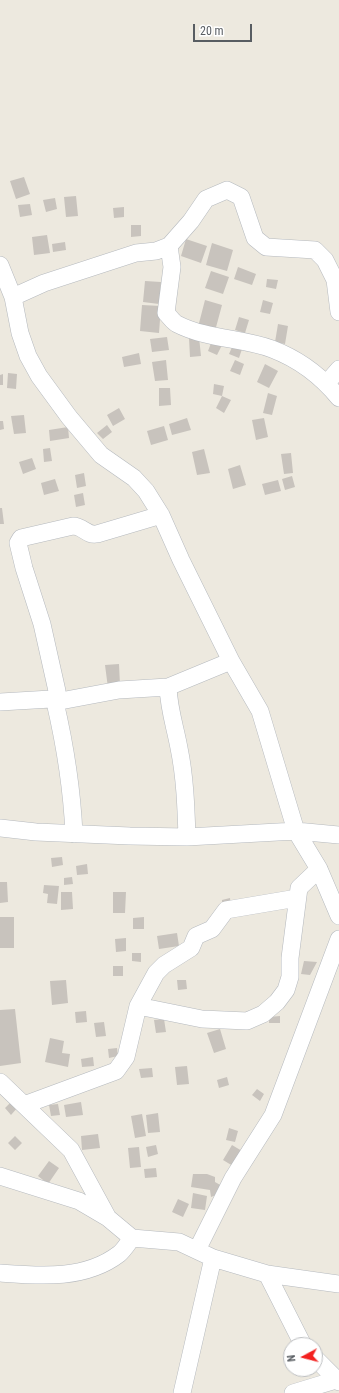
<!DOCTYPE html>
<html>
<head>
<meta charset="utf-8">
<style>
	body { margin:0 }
	#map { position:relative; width:339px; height:1393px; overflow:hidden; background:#ede9df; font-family:"Roboto Condensed",sans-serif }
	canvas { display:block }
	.north { position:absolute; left:283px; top:1337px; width:40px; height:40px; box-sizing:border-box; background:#fff; border:1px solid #bcbec0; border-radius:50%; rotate:263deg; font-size:11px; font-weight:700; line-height:16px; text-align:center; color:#585d62 }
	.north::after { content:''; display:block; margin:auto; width:14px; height:18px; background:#f3211f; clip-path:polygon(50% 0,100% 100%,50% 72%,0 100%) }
	.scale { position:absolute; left:193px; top:24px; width:59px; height:18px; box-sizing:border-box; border:2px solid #585d62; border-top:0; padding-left:5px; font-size:12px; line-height:14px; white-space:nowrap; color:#585d62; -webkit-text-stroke:3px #fff; paint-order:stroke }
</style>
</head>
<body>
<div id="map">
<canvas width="339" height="1393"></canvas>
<div class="north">N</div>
<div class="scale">20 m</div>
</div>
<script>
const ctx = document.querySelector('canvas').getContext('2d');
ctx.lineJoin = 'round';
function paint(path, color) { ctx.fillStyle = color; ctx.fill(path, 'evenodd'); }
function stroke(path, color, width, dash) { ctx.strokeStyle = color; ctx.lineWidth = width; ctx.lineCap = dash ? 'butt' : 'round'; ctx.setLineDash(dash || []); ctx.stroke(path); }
paint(new Path2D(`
	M24,177L30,194L16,199L10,181Z
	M76,196L78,216L66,217L64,197Z
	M55,198L57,209L46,212L43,200Z
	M30,204L32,215L20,217L18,205Z
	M124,207V217L114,218L113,208Z
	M131,225H141V236L131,237Z
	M47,235L50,253L34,255L32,237Z
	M186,239L207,246L201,263L181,256Z
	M65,242L66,250L53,252L52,244Z
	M212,243L233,250L227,271L206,265Z
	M238,267L256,274L252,285L234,279Z
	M211,271L229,277L223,294L205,288Z
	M267,279L278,280L276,289L266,287Z
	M145,281L161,282L159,304L143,302Z
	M205,300L222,305L215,331L198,327Z
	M263,300L273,303L270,314L260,312Z
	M142,305L161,306L159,333L140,331Z
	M239,317L249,320L245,333L235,330Z
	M278,324L288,326L285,344L275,342Z
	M167,337L169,350L152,352L150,339Z
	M199,337L201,356L190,357L189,338Z
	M213,338L223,343L217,355L208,351Z
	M233,345L242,349L239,358L229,354Z
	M139,353L141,364L124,367L122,357Z
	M166,360L168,380L155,381L152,362Z
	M235,360L244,364L240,375L230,371Z
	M265,364L278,371L269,388L257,382Z
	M8,373L17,374L16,389L7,388Z
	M3,374V385H0V375Z
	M214,384L224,386L222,396L213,394Z
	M159,388H170L171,405L159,406Z
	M268,393L277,396L272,415L263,413Z
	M222,396L231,400L224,413L216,408Z
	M119,408L125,419L113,426L107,415Z
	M24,415L26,433L14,434L11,416Z
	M187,418L191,430L172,435L169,424Z
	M264,418L268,437L256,440L252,420Z
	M0,421H3L4,429L0,430Z
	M107,425L112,432L103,439L97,433Z
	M164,426L168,440L151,445L147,431Z
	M68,427L69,438L50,441L49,430Z
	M50,448L52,461L44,462L43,449Z
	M204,449L210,473L197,475L192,452Z
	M291,453L293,473L284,474L281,454Z
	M32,458L36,469L23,474L19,462Z
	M240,465L246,485L233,489L228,469Z
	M84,473L86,486L77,488L75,475Z
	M292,476L295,487L285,490L282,479Z
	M55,479L59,491L44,495L41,483Z
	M278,480L281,491L265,495L262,484Z
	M83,493L85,505L76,507L74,495Z
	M0,508H2L4,524H0Z
	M119,664L120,685L108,688L105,665Z
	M62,857L63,865L52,867L51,858Z
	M87,864L88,874L77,875L76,866Z
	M72,877L73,884L64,885V878Z
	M0,882H7L8,902L0,903Z
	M44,885L59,886L57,904L47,903L48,894L43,893Z
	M61,892H72L73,909L61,910Z
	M113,892H126L125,913H113Z
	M230,898L231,909L222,910V900Z
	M0,917H14V948H0Z
	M144,917V929H133V918Z
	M177,933L179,946L159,949L157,936Z
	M126,938V951L116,952L115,939Z
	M132,953H141V962L132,961Z
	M304,961L317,962L310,975L301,974Z
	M113,966H123V976H113Z
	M66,980L68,1003L52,1005L50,981Z
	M177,980H186L187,989L178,990Z
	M15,1009L21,1063L0,1066V1010Z
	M86,1011L87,1022L76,1023L75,1012Z
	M280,1016V1023H269V1017Z
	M164,1019L166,1032L156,1033L154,1020Z
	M104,1022L106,1036L96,1037L94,1023Z
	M220,1029L226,1049L214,1053L207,1033Z
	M50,1038L64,1041L62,1053L70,1054L68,1067L45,1062Z
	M117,1048L118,1056L109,1058L108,1049Z
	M93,1057L94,1066L82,1067L81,1059Z
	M187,1066L189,1084L177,1085L175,1067Z
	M152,1068L153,1077L141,1078L139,1069Z
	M227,1077L229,1085L219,1088L217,1080Z
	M257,1089L264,1094L260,1101L252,1095Z
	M12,1101L18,1107L11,1115L5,1108Z
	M81,1102L83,1115L66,1117L64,1105Z
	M58,1104L60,1115L51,1116L49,1105Z
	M158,1113L160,1132L148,1133L146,1115Z
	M142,1114L146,1136L135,1138L131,1116Z
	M229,1128L238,1131L235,1142L226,1140Z
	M98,1134L100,1148L82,1150L81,1136Z
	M15,1136L22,1143L15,1150L8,1143Z
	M156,1145L158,1154L148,1157L146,1147Z
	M232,1145L242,1151L233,1166L223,1160Z
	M139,1147L141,1167L130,1168L128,1148Z
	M49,1161L59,1168L48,1184L38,1176Z
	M156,1168L157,1177L145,1178L144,1169Z
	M193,1174H207L215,1177V1182L222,1186L219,1194L211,1197L210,1190L191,1187Z
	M193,1193L207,1196L205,1210L191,1208Z
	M178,1199L189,1204L183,1217L172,1212Z`), '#c8c3bd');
const minor = new Path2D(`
	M169,246L172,267L166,313C170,317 173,322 177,324C206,339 242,338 272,349C298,359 322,377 339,398
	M0,265L13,297L20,333L28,356L39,376L69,417L101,455L134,478L146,491L161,515L181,560L231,661L260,711L296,831L319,869L339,916
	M13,297L44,283L136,253L156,251L169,246L191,221L206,199L227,190L241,197L255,238L266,247L315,250L325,260L335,280L339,312
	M327,383L339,369
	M161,515L97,534C87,536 83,526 73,526L21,538L18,543L24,568L42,624L57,691L55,702L119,690L168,687
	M0,702L51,699L55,702C65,745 72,790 74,834
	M0,828L36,832L130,836L187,837L296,831L339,835
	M187,837C186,807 185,777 179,748C175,726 169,710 168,687L231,661
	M138,1006L202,1019L247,1021L263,1014L277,1002L286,990L290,977V958L299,888L319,869
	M0,1082L71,1150L108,1218
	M24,1105L116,1071L126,1057L138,1006L156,973L164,965L191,948L196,936L212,929L226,910L297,898
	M0,1176L79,1201L108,1218L132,1238L179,1242L213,1258L267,1274L339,1284
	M197,1250L233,1178L273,1115L339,939
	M0,1273C40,1276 85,1280 119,1254C124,1250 128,1243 132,1238
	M267,1274L303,1345
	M315,1358L339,1382
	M182,1393L213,1258
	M293,1393L339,1379`);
stroke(minor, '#b5b9be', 18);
stroke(minor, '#fff', 17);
</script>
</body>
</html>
